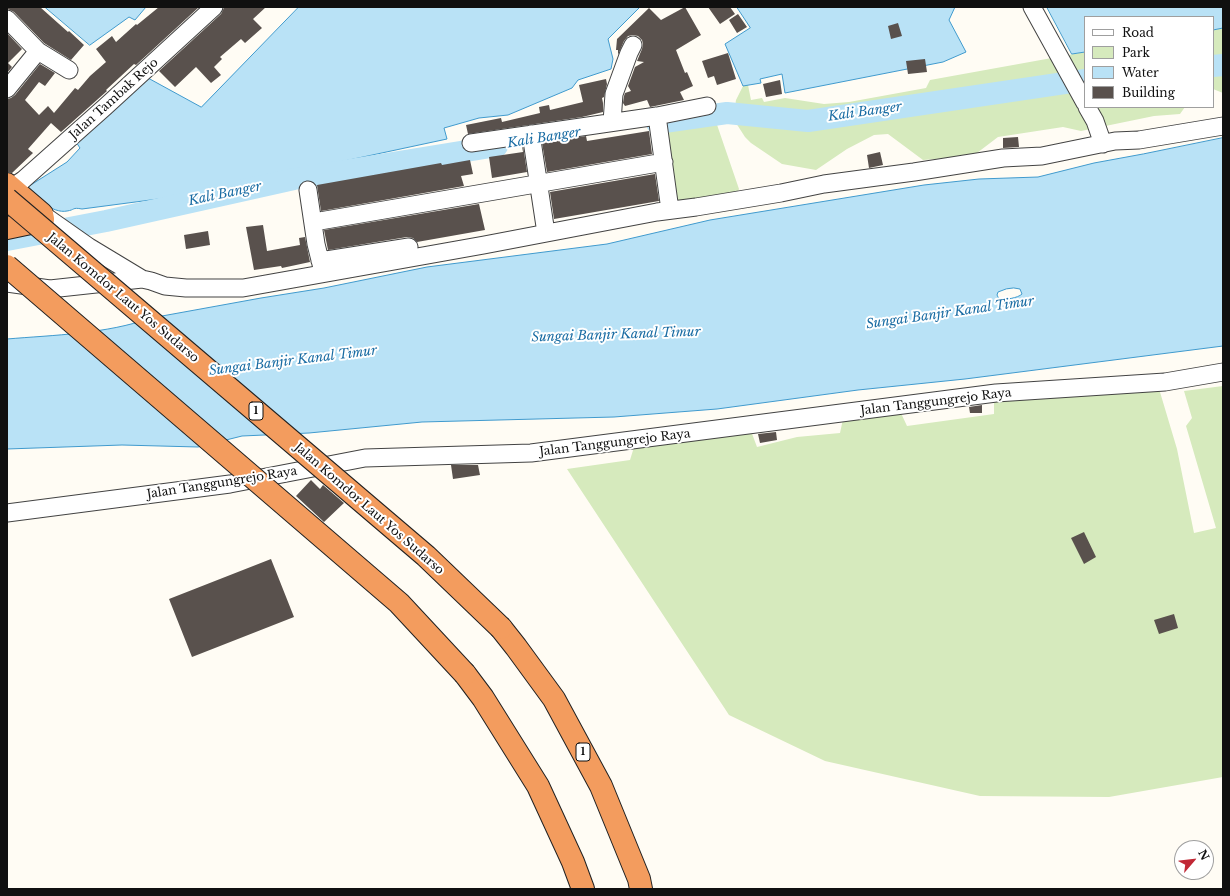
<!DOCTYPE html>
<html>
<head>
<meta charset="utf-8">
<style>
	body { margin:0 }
	#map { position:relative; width:1230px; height:896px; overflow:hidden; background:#fffcf4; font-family:"Libre Baskerville",serif }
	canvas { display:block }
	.frame { position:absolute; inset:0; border:8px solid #101010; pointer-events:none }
	.legend { position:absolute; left:1084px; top:16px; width:130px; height:92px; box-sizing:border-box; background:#fff; border:1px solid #9f9f9f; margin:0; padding:5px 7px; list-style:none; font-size:12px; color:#101010 }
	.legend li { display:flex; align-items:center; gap:8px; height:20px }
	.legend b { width:20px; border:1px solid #9f9f9f }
	.north { position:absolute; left:1174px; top:840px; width:40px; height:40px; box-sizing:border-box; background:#fff; border:1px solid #9f9f9f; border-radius:50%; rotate:62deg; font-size:11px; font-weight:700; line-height:16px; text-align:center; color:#101010 }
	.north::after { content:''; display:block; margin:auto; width:14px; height:18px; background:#c12835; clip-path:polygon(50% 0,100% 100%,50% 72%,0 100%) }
</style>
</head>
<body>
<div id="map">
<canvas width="1230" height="896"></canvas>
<div class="frame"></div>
<ul class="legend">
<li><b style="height:5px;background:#fff"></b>Road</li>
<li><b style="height:11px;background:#d6eabd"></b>Park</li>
<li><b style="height:11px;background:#b9e2f6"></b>Water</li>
<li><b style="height:11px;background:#59514d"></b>Building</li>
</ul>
<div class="north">N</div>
</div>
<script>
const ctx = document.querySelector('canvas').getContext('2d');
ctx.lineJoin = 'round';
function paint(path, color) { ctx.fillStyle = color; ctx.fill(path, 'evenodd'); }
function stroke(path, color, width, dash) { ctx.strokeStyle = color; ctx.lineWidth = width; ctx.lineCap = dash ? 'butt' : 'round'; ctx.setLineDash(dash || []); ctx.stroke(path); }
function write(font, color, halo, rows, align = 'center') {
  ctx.font = font + ' "Libre Baskerville",serif'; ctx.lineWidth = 4; ctx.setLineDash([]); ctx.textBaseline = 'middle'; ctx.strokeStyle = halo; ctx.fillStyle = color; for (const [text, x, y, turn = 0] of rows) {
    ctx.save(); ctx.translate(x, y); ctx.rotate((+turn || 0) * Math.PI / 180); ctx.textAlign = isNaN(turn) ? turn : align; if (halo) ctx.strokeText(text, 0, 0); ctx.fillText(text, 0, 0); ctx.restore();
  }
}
paint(new Path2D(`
	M1223,28V93L1213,89V30Z
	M1085,52V107H1185L1180,114L1154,116L1081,131L1063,127L998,137L973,156L923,160L888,134L874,135L847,149L816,170L782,164L751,143L745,137L736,123L734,113L736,100L743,86L748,85L751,100L762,98L764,102L785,98L824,104L849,102L926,88L930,80Z
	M714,116L739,189L737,194L676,205L663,124Z
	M1223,386V777L1109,797L980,796L825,761L729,715L567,469L630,460L635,444L751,431L757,447L797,437L840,433L843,419L900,411L907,426L994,414V401L1156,387L1160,392L1177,449L1194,533L1216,528L1186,426L1192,418L1184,391Z`), '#d6eabd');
const water = new Path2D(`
	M45,7H146L135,20L129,17L90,45Z
	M299,7H640L608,39L613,59L611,69L578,80L572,88L508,115L479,118L444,128L447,139L181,196L82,209C72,207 75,210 67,211C53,214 34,197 26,188L67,162L80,148L74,139L148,78L201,107Z
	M737,7H955L949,20L966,52L943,62L785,93L782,74L760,79L761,83L743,86L725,44L750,28Z
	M1047,7H1223V28L1213,30V17H1085V52L1072,54Z
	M1223,138V346L965,379L858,390L717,409L614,417L422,422L309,433L242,436L198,447L122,445L7,449V339C54,335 106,334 151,318L261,298L324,288L427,267L607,244L710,220L924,185L979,179L1038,177L1094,163L1143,154ZM1014,288L1020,289L1022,294C1018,298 1005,300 999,299L997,295L998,292L1006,289Z`);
paint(water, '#b9e2f6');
stroke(water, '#409acd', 1);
stroke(new Path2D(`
	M1213,66L1223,65
	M657,123L727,113L808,121L1085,80
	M7,240L106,221L294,179L497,146`), '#b9e2f6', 22);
paint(new Path2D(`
	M7,7H40L68,32L69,31L84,45L71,60L44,43L14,12L10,10L7,9Z
	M159,7H199L136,65L134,64L106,90L107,91L61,132L51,123L28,149L33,153L12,173L7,172V99L11,98L15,95L40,64L55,73L45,86L39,82L25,100L39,115L48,106L54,113L75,88L78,90L90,76L106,62L96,49L112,36L116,42L136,24L137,25Z
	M224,7H266L253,19L262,28L245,43L241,39L220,57L222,59L214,67L221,75L211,83L196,67L175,87L159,71L221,14L223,10Z
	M685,7L701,35L676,50L685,73L687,72L693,86L680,92L684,100L650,107L647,100L625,106L623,103L624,96L625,93L631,91L628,86L635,67L644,62L637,61L642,49L643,44L642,40L638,36L633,35L628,36L624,41L618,55V50H616L617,39L649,8L661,20Z
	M708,7H730L735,14L720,24Z
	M738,14L747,27L737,33L729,20Z
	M898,23L902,36L891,39L888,26Z
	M7,33L22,49L8,63L12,67L7,73Z
	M728,53L736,79L717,85L714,76L708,78L702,61Z
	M925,59L927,72L908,74L906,61Z
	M606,79L607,84L604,97L602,98L603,103V112L582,117L468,134L466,125L501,118L502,122L540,113L539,107L549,105L550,110L583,102L579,85Z
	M780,80L782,94L766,97L763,84Z
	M649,131L652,154L547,172L542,143L586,136L587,141Z
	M1018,137L1019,147L1003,148V138Z
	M522,146H523L527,172L492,178L489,157L523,152Z
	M880,152L883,165L869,168L867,155Z
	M470,160L473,174L461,176L464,186L321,211L317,185L441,163L442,165Z
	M655,174L659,201L554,219L550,192Z
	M479,204L485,230L417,242L413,238L407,237L328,250L324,230Z
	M263,225L267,251L300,245L299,238L305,237L310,262L282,268L281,266L254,270L246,227Z
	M208,231L210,245L186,249L184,235Z
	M982,405V413H970L969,407Z
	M776,432L777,440L760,443L758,434Z
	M451,465H478L480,475L453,479Z
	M311,480L320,489L323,485L344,503L324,522L296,496Z
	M1084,532L1096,557L1084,564L1071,538Z
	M271,559L294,617L192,657L169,599Z
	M1174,614L1178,628L1159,634L1154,620Z`), '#59514d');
const minor = new Path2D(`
	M1032,7L1085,103
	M7,19L38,51L69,70
	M7,89L38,51
	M1087,107L1095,121L1103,144
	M657,116L670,210
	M612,122L614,94L629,53L633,45
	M531,134L546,233
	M471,143L657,116L707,106
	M11,188L23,180L105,107L214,7
	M308,190L316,244L323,272
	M42,214L89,247L142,279
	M314,222L664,162
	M320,261L409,247
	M7,283L50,289L142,279L151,281L165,286L186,288H243L484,245L657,212L696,207L781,193L824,184L914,172L1003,158L1042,156L1115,141L1139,140L1223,126
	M7,513L230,484L365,458L531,453L996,393L1165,382L1223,372`);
const highway = new Path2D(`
	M7,184L42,214L43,219L40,221L7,228
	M501,628L516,647L554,699L601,786L639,879L641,889
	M465,674L483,698L538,786L573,862L583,889`);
stroke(minor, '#434343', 19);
stroke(highway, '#212121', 24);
stroke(minor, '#fff', 17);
stroke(highway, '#f39c5e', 22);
const highwayBridge = new Path2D(`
	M7,199L426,556L501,628
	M7,266L399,603L465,674`);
stroke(highwayBridge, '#212121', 24, []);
stroke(highwayBridge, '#f39c5e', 22);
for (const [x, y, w] of [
	[256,411,14],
	[583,752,14]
]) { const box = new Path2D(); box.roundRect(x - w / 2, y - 9, w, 18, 3); ctx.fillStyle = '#fff'; ctx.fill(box); stroke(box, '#101010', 1); }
write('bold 11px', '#101010', null, [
	["1",256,411],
	["1",583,752]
]);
write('12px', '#101010', '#fff', [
	["Jalan Tambak Rejo",114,99,-42],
	["Jalan Komdor Laut Yos Sudarso",123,298,40],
	["Jalan Tanggungrejo Raya",936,402,-7],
	["Jalan Tanggungrejo Raya",615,443,-7],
	["Jalan Tanggungrejo Raya",222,483,-9],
	["Jalan Komdor Laut Yos Sudarso",369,509,41]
]);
write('italic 13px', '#196ca3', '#fff', [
	["Kali Banger",865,112,-8],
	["Kali Banger",544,138,-9],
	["Kali Banger",225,194,-12],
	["Sungai Banjir Kanal Timur",950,313,-8],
	["Sungai Banjir Kanal Timur",616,335,-2],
	["Sungai Banjir Kanal Timur",293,361,-7]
]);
</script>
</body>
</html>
